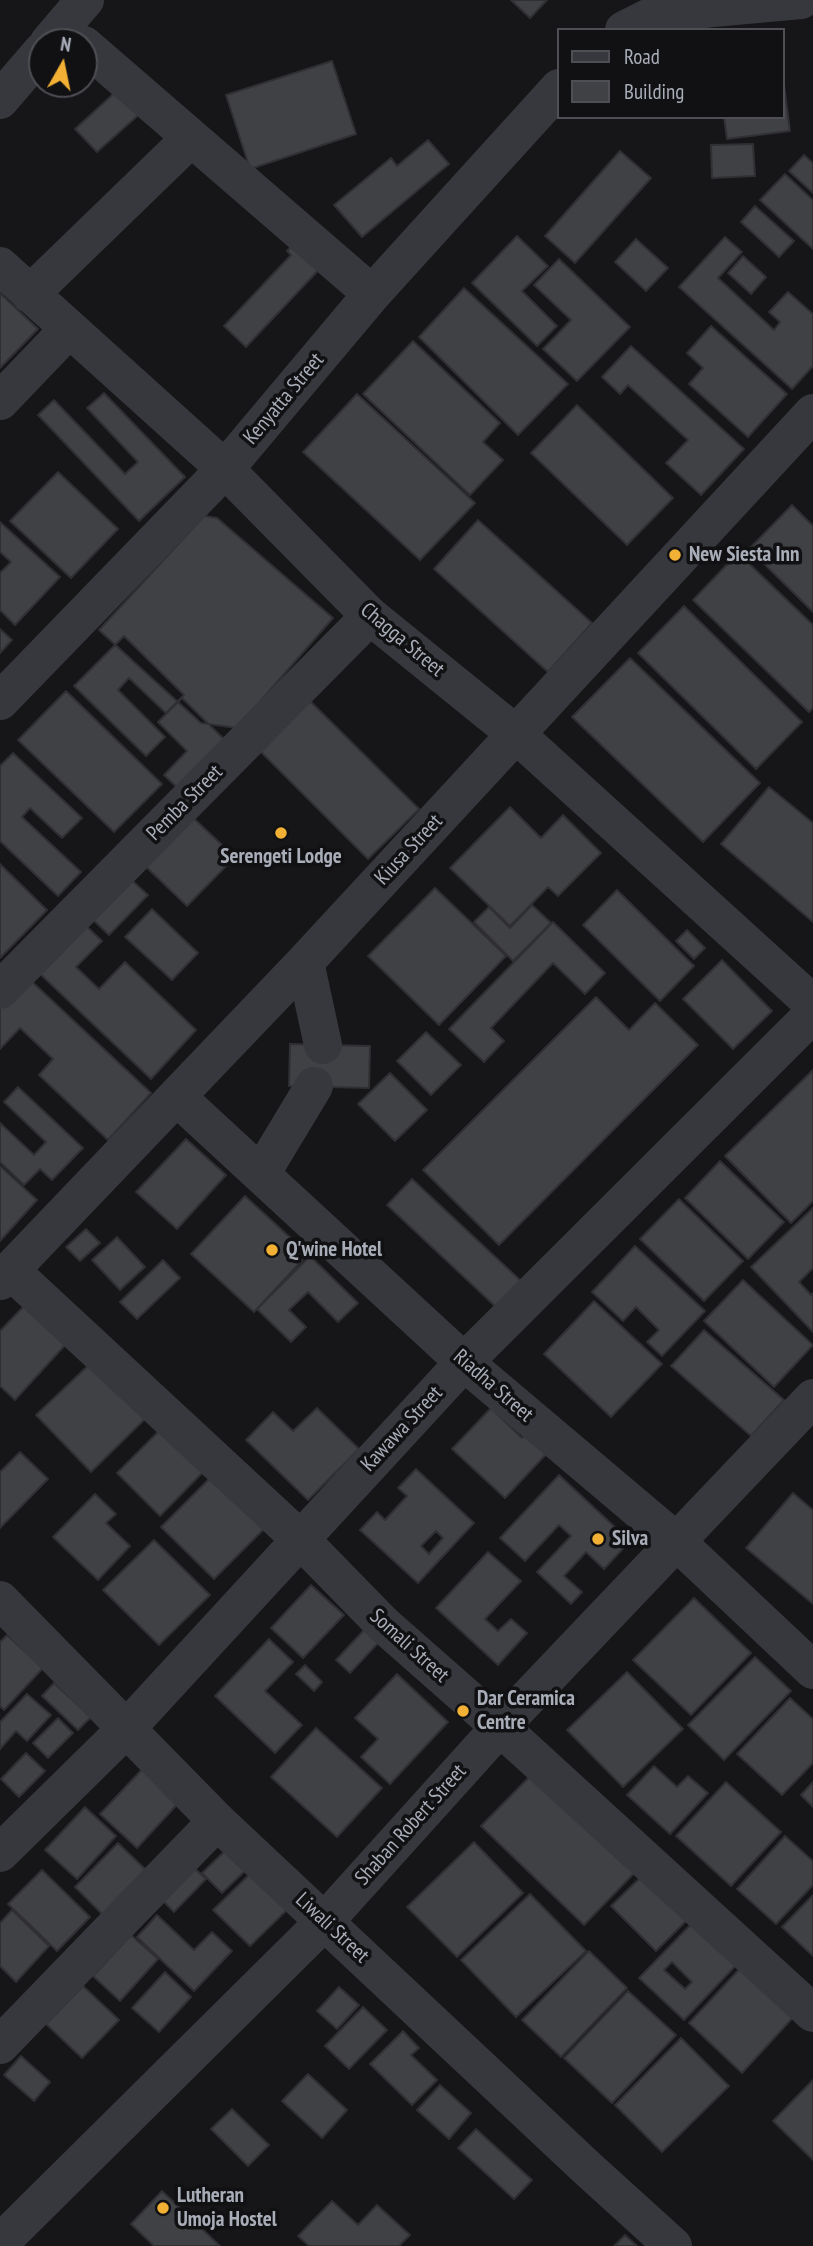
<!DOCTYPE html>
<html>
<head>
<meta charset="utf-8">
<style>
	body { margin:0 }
	#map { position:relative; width:813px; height:2246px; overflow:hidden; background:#161618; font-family:"PT Sans Narrow",sans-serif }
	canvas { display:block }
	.legend { position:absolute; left:557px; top:28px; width:228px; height:91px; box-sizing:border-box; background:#111113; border:2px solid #4d4f55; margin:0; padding:9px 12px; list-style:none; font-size:21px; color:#a8adb8 }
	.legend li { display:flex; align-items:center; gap:14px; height:35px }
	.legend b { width:35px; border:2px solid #4d4f55 }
	.north { position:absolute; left:28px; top:28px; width:70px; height:70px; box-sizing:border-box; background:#111113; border:2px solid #4d4f55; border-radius:50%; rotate:9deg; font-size:19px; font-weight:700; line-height:28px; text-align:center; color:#a8adb8 }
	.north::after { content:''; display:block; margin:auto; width:24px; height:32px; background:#f2b134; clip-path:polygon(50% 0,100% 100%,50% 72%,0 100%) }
</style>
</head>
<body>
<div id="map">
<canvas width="813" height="2246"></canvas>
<ul class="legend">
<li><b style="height:9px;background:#37383d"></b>Road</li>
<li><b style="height:19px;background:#404145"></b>Building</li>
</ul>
<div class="north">N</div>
</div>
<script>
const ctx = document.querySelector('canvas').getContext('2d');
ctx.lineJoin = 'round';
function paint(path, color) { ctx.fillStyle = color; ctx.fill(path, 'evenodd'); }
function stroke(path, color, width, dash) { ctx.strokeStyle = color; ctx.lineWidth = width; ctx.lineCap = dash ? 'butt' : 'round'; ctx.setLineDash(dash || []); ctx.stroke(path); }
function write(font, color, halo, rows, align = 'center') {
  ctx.font = font + ' "PT Sans Narrow",sans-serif'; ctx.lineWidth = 7; ctx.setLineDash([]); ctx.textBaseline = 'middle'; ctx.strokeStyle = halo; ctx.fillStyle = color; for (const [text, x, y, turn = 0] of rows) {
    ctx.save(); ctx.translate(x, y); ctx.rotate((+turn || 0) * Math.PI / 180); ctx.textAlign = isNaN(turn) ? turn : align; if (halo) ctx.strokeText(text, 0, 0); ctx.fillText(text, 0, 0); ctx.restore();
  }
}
const building = new Path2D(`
	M511,0H547L530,18Z
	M332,61L356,134L250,169L226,95Z
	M784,85L790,131L727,139L724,117H783Z
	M122,86L144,110L97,152L75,129Z
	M428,140L449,164L362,237L334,205L391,158L397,166Z
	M753,144L755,176L712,178L711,145Z
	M620,151L651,178L575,263L545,236Z
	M804,155L813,163V193L789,171Z
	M785,174L813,200V249L760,200Z
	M755,206L794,241L779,257L741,222Z
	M300,236L327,261L246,347L224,326L291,255L287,251Z
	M517,236L548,266L522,291L557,326L537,346L472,283Z
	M725,237L742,252L718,278L774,330L780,322L769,312L788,292L813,314V366L792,389L679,287Z
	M636,239L668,268L646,291L615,262Z
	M743,256L766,277L751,294L728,273Z
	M559,259L630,327L577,381L543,349L571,320L534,285Z
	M464,288L568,384L518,435L419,337Z
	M0,293L38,329L0,368Z
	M711,326L787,394L748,437L689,384L703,368L687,353Z
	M413,341L500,423L483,442L503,460L470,495L363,394Z
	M631,346L744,449L701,495L666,463L688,440L628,385L620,394L602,377Z
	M104,393L185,477L139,521L38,415L54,400L125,474L138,462L87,408Z
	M357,394L475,503L420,560L303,452Z
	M577,405L673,498L627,545L531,453Z
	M58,472L118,529L71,578L10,521Z
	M792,505L813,526V612L749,549Z
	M204,516L217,518L333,618L237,728L201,723L99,630Z
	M478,520L592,623L548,672L434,569Z
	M0,522L60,577L15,625L0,610V573L11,562L0,552Z
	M738,553L813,625V708L809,712L693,600Z
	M684,606L802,722L756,769L638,653Z
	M0,629L12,640L0,653Z
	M124,636L184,695L166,713L129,678L118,690L165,737L146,756L74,686Z
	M630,658L760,783L703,842L572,717Z
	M66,691L162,784L114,832L18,740Z
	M182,698L231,746L184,794L164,775L187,751L158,722Z
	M308,699L419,809L368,859L258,749Z
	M13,753L82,818L62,838L30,808L22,817L81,872L58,896L0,841V766Z
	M769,787L813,823V922L721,844Z
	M510,807L541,838L563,815L601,853L558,896L548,887L510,926L450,868Z
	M189,814L235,857L187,906L142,863Z
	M0,864L47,910L0,958Z
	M126,875L148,895L109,935L88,915Z
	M435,888L506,956L439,1025L368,956Z
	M617,890L694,966L660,1001L583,925Z
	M532,905L551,923L513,961L474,922L489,907L510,928Z
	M152,909L198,953L172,980L125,937Z
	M553,922L605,973L585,994L553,963L491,1028L504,1041L484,1062L449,1029Z
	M83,923L102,941L76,967L99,989L125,962L196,1030L151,1079L38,972Z
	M687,930L705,948L694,959L676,941Z
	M722,960L772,1011L733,1049L683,999Z
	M28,978L151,1093L108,1140L39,1075L53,1059L20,1028L0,1049V1008Z
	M596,997L629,1030L655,1003L698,1045L499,1245L423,1170Z
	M426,1032L461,1065L431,1095L397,1061Z
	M290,1044L370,1046L369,1088L289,1086Z
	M813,1070V1201L791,1223L725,1156Z
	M390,1073L427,1110L395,1141L358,1104Z
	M18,1087L83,1148L52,1180L40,1169L24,1185L0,1162V1123L34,1155L46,1142L4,1102Z
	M186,1139L226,1175L177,1229L136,1192Z
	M720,1161L784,1222L748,1259L685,1198Z
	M0,1166L37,1200L0,1241Z
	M412,1179L521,1281L496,1307L387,1205Z
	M245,1196L308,1254L254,1312L191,1254Z
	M679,1199L743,1261L704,1301L640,1239Z
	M813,1208V1268L799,1282L811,1295L813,1293V1332L751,1267Z
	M86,1229L100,1243L80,1261L66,1247Z
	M117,1237L145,1267L120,1290L92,1260Z
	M635,1246L705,1311L662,1356L647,1342L659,1330L636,1307L623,1321L592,1292Z
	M310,1256L358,1303L338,1322L308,1292L289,1310L306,1327L291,1342L257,1309Z
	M163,1260L180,1278L137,1319L120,1302Z
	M743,1280L813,1345L774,1387L704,1321Z
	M594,1301L662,1364L611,1417L544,1354Z
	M25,1305L67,1343L15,1400L0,1386V1331Z
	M704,1330L784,1400L751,1436L671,1366Z
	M93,1361L147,1417L91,1472L36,1415Z
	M317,1408L359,1449L308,1500L246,1440L273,1412L293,1431Z
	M491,1408L522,1438L530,1430L551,1449L505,1498L452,1449Z
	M166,1424L209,1466L160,1516L117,1473Z
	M20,1452L48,1479L0,1528V1472Z
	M416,1469L474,1523L418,1583L360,1530L377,1512L385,1520L407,1496L398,1488ZM436,1531L443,1538L429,1554L421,1546Z
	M217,1471L269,1524L214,1579L161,1527Z
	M559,1475L630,1541L604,1569L586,1552L564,1576L582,1592L571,1604L537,1572L571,1536L559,1525L525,1561L500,1538Z
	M793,1493L813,1510V1604L746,1548Z
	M95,1494L116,1514L106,1523L130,1546L98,1580L53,1537Z
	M154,1540L210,1595L159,1645L103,1590Z
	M488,1552L521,1581L485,1619L498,1631L511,1619L527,1633L498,1665L436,1608Z
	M311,1585L344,1615L303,1658L271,1628Z
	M694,1598L751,1653L691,1715L633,1660Z
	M365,1629L379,1642L350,1673L336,1660Z
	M7,1635L43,1668L4,1710L0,1706V1642Z
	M269,1639L293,1662L265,1691L302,1725L275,1753L215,1696Z
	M755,1657L791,1691L724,1760L688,1725Z
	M305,1665L322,1682L314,1691L296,1674Z
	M627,1672L683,1729L623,1787L567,1730Z
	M397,1674L448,1722L390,1784L361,1757L378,1739L355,1718Z
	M54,1683L91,1717L78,1730L42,1696Z
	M27,1694L51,1715L27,1741L16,1731L0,1749V1722Z
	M790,1698L813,1719V1763L782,1795L737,1754Z
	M58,1718L73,1733L48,1758L33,1743Z
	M316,1728L382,1788L337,1837L271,1777Z
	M26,1753L45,1771L19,1797L1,1779Z
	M148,1763L184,1797L137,1848L100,1814Z
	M654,1766L677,1787L688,1776L708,1793L670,1834L627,1795Z
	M538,1768L641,1866L584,1925L481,1826Z
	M726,1782L781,1832L731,1886L676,1836Z
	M813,1782V1807L801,1795Z
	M85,1807L116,1836L77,1879L45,1850Z
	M785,1836L813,1861V1885L776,1924L737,1889Z
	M474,1842L523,1893L457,1957L407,1907Z
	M118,1843L146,1870L103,1915L75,1887Z
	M229,1847L249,1867L222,1893L202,1873Z
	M190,1864L206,1879L174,1912L159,1897Z
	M258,1866L294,1903L250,1946L213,1910Z
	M42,1870L90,1917L57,1951L8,1904Z
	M645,1873L690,1917L656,1951L611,1906Z
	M530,1894L586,1951L516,2017L461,1960Z
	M813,1895V1956L782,1927Z
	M12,1910L49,1946L16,1982L0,1966V1923Z
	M157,1915L194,1950L212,1932L232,1951L194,1991L137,1937Z
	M698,1917L742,1959L684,2020L639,1978ZM672,1962L692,1982L685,1989L664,1970Z
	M131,1935L158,1959L120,2001L93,1976Z
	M589,1951L627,1988L561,2057L522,2020Z
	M746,1962L799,2011L742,2073L689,2023Z
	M165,1972L191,1997L159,2032L132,2008Z
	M83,1986L119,2020L82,2058L46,2024Z
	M339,1987L359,2005L337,2029L317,2011Z
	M628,1991L676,2035L612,2103L564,2058Z
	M363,2007L387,2030L349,2069L325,2046Z
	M403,2031L419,2048L411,2055L437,2080L412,2105L370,2064Z
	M681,2038L729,2086L662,2152L615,2105Z
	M21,2056L50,2082L34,2101L4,2075Z
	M308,2074L347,2110L322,2138L282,2101Z
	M813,2080V2160L773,2121Z
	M440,2085L471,2113L449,2139L417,2110Z
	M232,2109L269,2145L248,2166L211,2129Z
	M476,2129L532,2180L514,2199L458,2148Z
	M162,2191L220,2246H154L131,2224Z
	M332,2201L358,2225L377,2205L410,2235L399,2246H309L298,2236Z
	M625,2235L637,2246H614Z`);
paint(building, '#404145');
stroke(building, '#303034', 2);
stroke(new Path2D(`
	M624,30L650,17L713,8L801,0
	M49,42L85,0
	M84,45L372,294
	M0,100L42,51
	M0,266L225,469L370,616L517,735L813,1004
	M30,294L191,138
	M0,401L69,329
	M0,701L225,469L372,294L559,88
	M305,962L323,1045
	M0,990L370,616
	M177,1097L464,1362L677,1542L813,1670
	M261,1174L314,1086
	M11,1271L300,1539L383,1624L500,1727L813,2013
	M0,1281L305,962L813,413
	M0,1600L217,1821L587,2168L673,2246
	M0,1853L127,1728L464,1362L813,1014
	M0,2045L217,1821
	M0,2243L325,1921L500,1727L813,1398`), '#37383d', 38);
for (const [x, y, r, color] of [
	[675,555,7,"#f2b134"],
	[281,833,7,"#f2b134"],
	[272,1250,7,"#f2b134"],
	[598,1539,7,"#f2b134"],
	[463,1711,7,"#f2b134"],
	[163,2208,7,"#f2b134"]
]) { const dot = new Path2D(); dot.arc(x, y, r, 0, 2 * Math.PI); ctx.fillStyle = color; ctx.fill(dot); stroke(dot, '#111113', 2.5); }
write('21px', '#a8adb8', '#111113', [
	["Kenyatta Street",284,399,-50],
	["Chagga Street",402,640,40],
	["Pemba Street",185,803,-45],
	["Kiusa Street",409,850,-47],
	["Riadha Street",493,1386,41],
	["Kawawa Street",402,1429,-47],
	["Somali Street",409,1646,42],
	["Shaban Robert Street",411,1825,-48],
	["Liwali Street",332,1928,43]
]);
write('bold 21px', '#a8adb8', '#111113', [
	["New Siesta Inn",689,555],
	["Serengeti Lodge",281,857,"center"],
	["Q'wine Hotel",286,1250],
	["Silva",612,1539],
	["Dar Ceramica",477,1699],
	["Centre",477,1723],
	["Lutheran",177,2196],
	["Umoja Hostel",177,2220]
], 'left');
</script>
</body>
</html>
